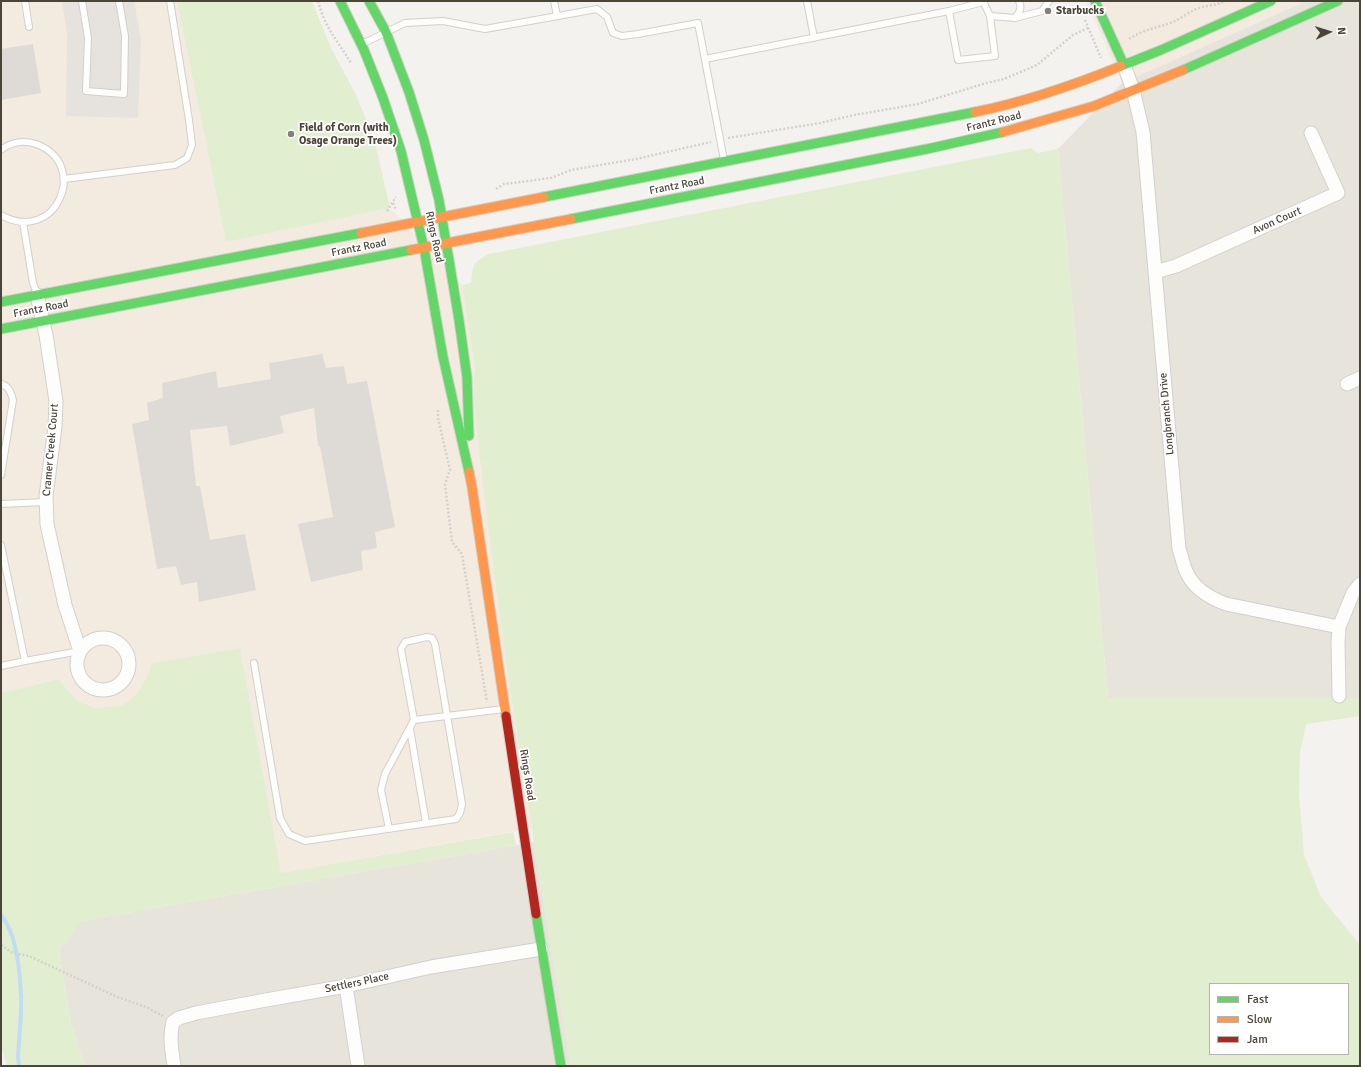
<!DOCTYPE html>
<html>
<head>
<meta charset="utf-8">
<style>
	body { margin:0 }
	#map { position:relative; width:1361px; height:1067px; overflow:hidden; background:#f4f2ee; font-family:Signika,sans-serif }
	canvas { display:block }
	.frame { position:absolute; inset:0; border:2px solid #4b4439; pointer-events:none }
	.legend { position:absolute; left:1209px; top:983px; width:140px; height:72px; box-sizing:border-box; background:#fff; border:1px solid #b7b4b0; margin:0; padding:5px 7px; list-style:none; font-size:12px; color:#4b4439 }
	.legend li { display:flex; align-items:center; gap:8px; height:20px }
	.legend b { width:20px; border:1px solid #b7b4b0 }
	.north { position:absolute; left:1309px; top:12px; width:40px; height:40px; -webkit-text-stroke:3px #fff; paint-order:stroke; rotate:86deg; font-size:11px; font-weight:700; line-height:16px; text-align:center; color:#4b4439 }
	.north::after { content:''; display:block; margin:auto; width:14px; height:18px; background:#4b4439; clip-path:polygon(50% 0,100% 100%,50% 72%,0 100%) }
</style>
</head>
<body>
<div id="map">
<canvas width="1361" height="1067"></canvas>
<div class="frame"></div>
<ul class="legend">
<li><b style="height:5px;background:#63d668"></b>Fast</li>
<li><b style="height:5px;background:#ff974d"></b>Slow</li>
<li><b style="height:5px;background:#b3261e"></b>Jam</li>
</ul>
<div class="north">N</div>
</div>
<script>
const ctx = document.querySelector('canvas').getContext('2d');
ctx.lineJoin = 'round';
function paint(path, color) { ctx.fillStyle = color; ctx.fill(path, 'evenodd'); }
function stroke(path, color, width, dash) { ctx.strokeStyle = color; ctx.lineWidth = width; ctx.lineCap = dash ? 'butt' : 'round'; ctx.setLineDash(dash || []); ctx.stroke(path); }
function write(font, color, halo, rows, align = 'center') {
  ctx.font = font + ' Signika,sans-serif'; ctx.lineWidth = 3.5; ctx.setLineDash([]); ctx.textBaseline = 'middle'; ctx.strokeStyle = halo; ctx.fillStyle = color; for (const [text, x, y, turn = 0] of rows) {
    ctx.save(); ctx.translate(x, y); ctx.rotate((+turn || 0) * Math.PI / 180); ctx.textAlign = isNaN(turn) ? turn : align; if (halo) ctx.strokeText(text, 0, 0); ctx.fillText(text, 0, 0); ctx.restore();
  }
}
paint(new Path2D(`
	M1306,1H1360V698H1108L1058,149L1122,83Z
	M534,842L571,1066H85L71,1023L59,950L81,921Z`), '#e7e4dc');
paint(new Path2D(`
	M1,1H177L226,242L390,208L462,285L475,367L473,391L495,581L532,828L281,873L240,648L152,663L147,677L136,695L121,706L94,708L76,700L59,679L1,693Z
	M1086,1H1306L1122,83Z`), '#f3ebdf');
paint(new Path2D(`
	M177,1H312L331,48L355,93L374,138L390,208L226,242Z
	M1031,148L1038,153L1058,149L1108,698H1360V716L1306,724L1300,753L1299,794L1304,855L1321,897L1360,945V1066H571C534,842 495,617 473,391L475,367L462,285L471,283C473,265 472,263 489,254ZM1210,984H1348V1054H1210Z
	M240,648L281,873L513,832L516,845L82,921L59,950L71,1023L85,1066H7L1,1046V693L59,679L76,700L94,708L121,706L136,695L147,677L152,663Z`), '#e1eecf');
paint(new Path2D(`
	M62,1H134L141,40L138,118L66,116L67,33Z`), '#e6e3df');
stroke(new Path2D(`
	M1,915C16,932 20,972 21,995C22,1015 19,1037 18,1057L19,1066`), '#c0ddf1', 4);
paint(new Path2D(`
	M33,44L41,93L1,100V49Z
	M322,354L326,368L344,366L347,384L367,381L395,527L375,532L377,548L361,551L363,570L311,582L298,524L333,517L320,446H318L314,408L280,416L284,433L230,446L227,426L190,430L196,486H200L210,540L245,534L256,590L199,602L197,582L181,585L176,566L157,569L132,424L149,420L147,403L163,398L162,383L216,371L218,388L271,379L269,363Z`), '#dedbd6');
const lane = new Path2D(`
	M25,1L29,27
	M82,1L88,38L86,91L124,94L125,36L119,1
	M554,1L557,16
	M807,1L814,38
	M983,1L990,16L995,56L958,60L949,11L983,2
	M990,16L1015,18L1042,11L1049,1
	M1015,18C1020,12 1022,8 1019,1
	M362,44L405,23L443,21L485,29L597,9L607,17L613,33L622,36L638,34L698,23L724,160
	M705,59L949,11
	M1,150C11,142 24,140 36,144C91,164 56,246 1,215
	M64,179L175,165L187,158L192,145L189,120L170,1
	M23,222L33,283L37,293
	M1,384C9,386 11,393 13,400L1,475
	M1,504L46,502
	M1,545L25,661L80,651
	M254,663L280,818L289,834L305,841L456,819L460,813L462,804L435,644L432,638L427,637L405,642L401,649L414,720
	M1,666L25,661
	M410,729L426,823
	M389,829L381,790L385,774L414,720L504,709`);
const street = new Path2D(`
	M1124,65L1133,90L1143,132L1179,549C1182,556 1183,566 1187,573C1194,589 1210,598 1226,604L1339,627
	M1155,272L1176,266L1338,193L1311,133
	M37,295L46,335L56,401L55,427L46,496L47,524L65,605L80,651
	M1347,384L1360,378
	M77 664a26 26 0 1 1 52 0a26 26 0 1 1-52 0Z
	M1339,696L1338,643L1339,627L1353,593L1360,584
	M346,986L358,1066
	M174,1066C172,1051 169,1037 173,1022L179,1018L196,1013L266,1000L346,986L431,967L541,949`);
const fast = new Path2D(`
	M340,1L364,50L383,98L401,151L424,248L443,357L469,472
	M369,1L386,32L409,92L424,140L439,200L459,320L467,377L469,436
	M1095,1L1124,65
	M1121,66L1161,50L1271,1
	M1183,70L1338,1
	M544,197L975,112
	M571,219L927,149L1003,132
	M1,302L361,233
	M1,329L411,250
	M536,914L561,1066`);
const slow = new Path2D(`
	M975,112C1025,102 1074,85 1121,66
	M1003,132L1094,106L1183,70
	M361,233L544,197
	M411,250L571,219
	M469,472L472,487L506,716`);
const jam = new Path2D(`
	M506,716L536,914`);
stroke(lane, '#d2d0cb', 8);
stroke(street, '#d2d0cb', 15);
stroke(fast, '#d3cfc5', 11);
stroke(slow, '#d3cfc5', 11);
stroke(jam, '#d3cfc5', 11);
stroke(new Path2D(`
	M318,1C325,28 337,40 351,63
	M1085,20L1101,58
	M1129,39C1144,29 1158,28 1173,22C1182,18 1190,11 1199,8C1208,5 1215,6 1226,1
	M728,138L820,123L854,115L918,104L983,84L1004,79L1037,65L1073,35L1088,28
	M496,189L504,184L551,178L571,170L636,159L711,142
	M393,203L396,210
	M387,211L396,197
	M438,410V418L450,470L445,484L452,542L462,554L487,702
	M1,945L13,953L29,956L115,996L146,1007L163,1016`), '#d3d2cc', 2.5, [2, 2]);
stroke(lane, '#fdfdfc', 6);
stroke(street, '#fdfdfc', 13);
stroke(fast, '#63d668', 9);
stroke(slow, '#ff974d', 9);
stroke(jam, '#b3261e', 9);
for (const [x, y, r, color] of [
	[1048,11,4,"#868178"],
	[291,134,4,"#868178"]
]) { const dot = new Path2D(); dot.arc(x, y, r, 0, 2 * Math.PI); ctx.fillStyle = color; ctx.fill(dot); stroke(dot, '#fff', 1.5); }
write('bold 11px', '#4b4439', '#fff', [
	["Starbucks",1056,11],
	["Field of Corn (with",299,128],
	["Osage Orange Trees)",299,141]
], 'left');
write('11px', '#4b4439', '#fff', [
	["Frantz Road",994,122,-14],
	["Frantz Road",677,186,-11],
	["Avon Court",1277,221,-24],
	["Rings Road",434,237,78],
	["Frantz Road",359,248,-11],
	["Frantz Road",41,309,-11],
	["Longbranch Drive",1167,414,-95],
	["Cramer Creek Court",51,450,-85],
	["Rings Road",527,775,81],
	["Settlers Place",357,983,-12]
]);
</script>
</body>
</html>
